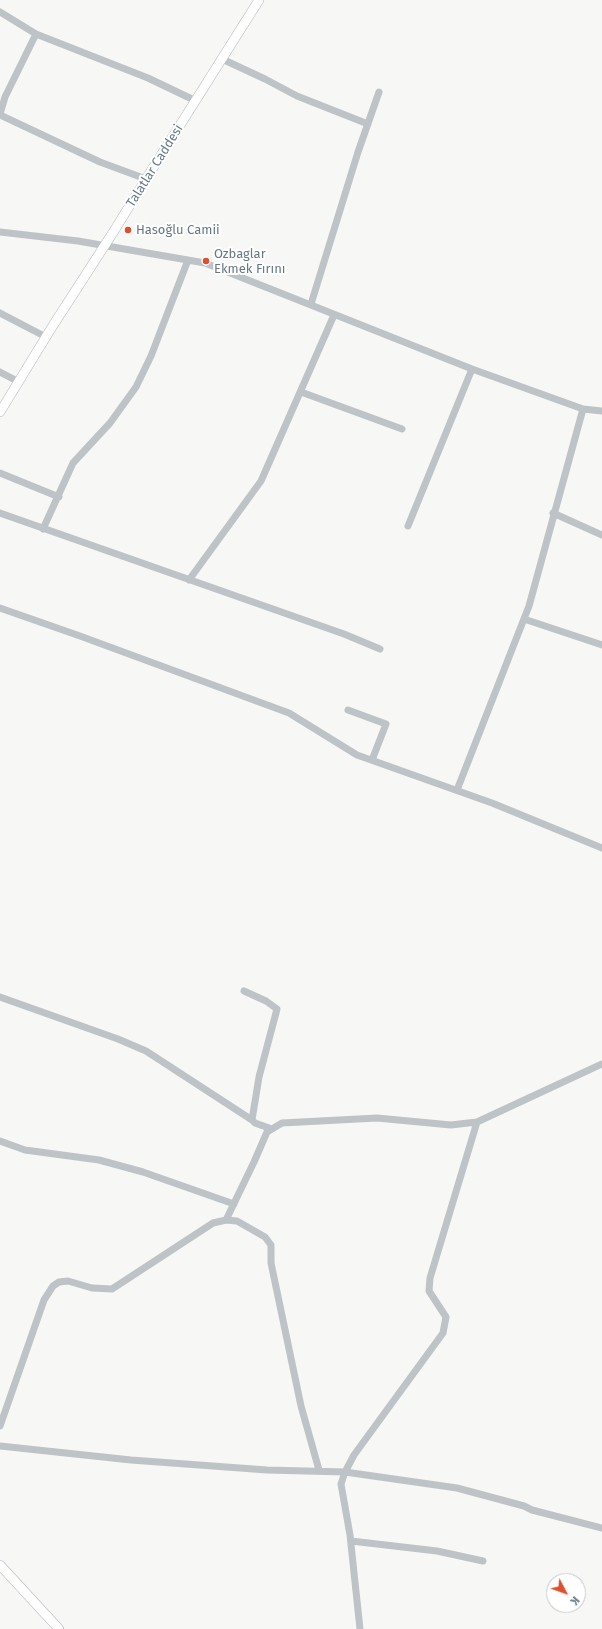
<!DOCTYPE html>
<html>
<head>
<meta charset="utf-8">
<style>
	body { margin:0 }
	#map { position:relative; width:602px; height:1629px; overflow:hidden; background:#f7f7f5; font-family:"Fira Sans",sans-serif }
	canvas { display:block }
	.north { position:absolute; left:546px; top:1573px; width:40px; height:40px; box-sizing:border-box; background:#fff; border:1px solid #c2c9ce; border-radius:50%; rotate:131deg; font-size:11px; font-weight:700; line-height:16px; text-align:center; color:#677985 }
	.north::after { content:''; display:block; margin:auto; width:14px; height:18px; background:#de4f2e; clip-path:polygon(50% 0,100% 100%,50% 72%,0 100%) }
</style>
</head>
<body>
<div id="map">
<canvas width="602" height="1629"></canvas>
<div class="north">K</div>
</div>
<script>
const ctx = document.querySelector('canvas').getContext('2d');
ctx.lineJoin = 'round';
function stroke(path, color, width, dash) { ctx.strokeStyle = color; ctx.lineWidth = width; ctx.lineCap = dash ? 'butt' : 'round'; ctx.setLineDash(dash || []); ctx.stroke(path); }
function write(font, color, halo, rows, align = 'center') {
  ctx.font = font + ' "Fira Sans",sans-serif'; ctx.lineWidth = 4; ctx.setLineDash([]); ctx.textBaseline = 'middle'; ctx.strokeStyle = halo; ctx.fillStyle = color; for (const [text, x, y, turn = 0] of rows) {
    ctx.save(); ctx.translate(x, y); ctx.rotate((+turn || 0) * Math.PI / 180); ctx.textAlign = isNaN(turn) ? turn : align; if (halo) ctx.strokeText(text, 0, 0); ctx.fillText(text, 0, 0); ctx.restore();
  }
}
const secondary = new Path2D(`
	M0,412L52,327L114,231L146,179L259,0
	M0,1565L59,1629`);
stroke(secondary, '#b1b7bb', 10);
stroke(new Path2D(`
	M0,12L36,34L148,78L196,101
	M222,59L265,79L297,96L368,124
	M0,114L5,97L36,34
	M0,115L100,162L146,179
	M0,232L78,241L205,263L472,369L583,409L602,411
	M311,304L358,152L379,92
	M0,313L46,337
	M0,372L19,382
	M301,392L402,429
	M0,473L59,497
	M0,513L344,634L380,649
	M553,513L602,535
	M408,526L472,369
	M43,529L73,463L110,423L136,387L151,356L188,260
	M189,580L261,481L334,315
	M0,608L80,636L289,713L357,755L492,803L602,848
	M524,619L602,645
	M348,710L386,724L372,760
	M457,790L529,606L583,409
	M244,991L266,1001L277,1009L259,1077L252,1120L255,1123L272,1129
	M0,997L118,1039L146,1051L252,1120
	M0,1141L25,1150L99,1160L143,1172L234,1204
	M226,1220L254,1162L267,1132L282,1123L377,1118L451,1125L477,1122L602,1064
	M0,1426L44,1300L53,1286L59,1282L68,1281L92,1288L112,1289L213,1223L226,1220L237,1221L265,1237L271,1245V1263L301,1406L319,1470
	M0,1446L131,1460L267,1470L345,1472L457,1488L524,1506L532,1510L602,1528
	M351,1541L437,1551L483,1561
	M360,1629L350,1535L341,1484L345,1472L354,1455L443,1333L446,1317L429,1291L430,1278L477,1122`), '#bec3c7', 7);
stroke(secondary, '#fff', 9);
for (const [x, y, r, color] of [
	[128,230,4,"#de4f2e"],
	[206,261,4,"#de4f2e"]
]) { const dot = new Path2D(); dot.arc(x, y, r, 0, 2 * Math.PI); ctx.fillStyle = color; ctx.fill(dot); stroke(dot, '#fff', 1.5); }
write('13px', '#677985', '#fff', [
	["Talatlar Caddesi",155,166,-58]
]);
write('13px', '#677985', '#fff', [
	["Hasoğlu Camii",136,230],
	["Ozbaglar",214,254],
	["Ekmek Fırını",214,269]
], 'left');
</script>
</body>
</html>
